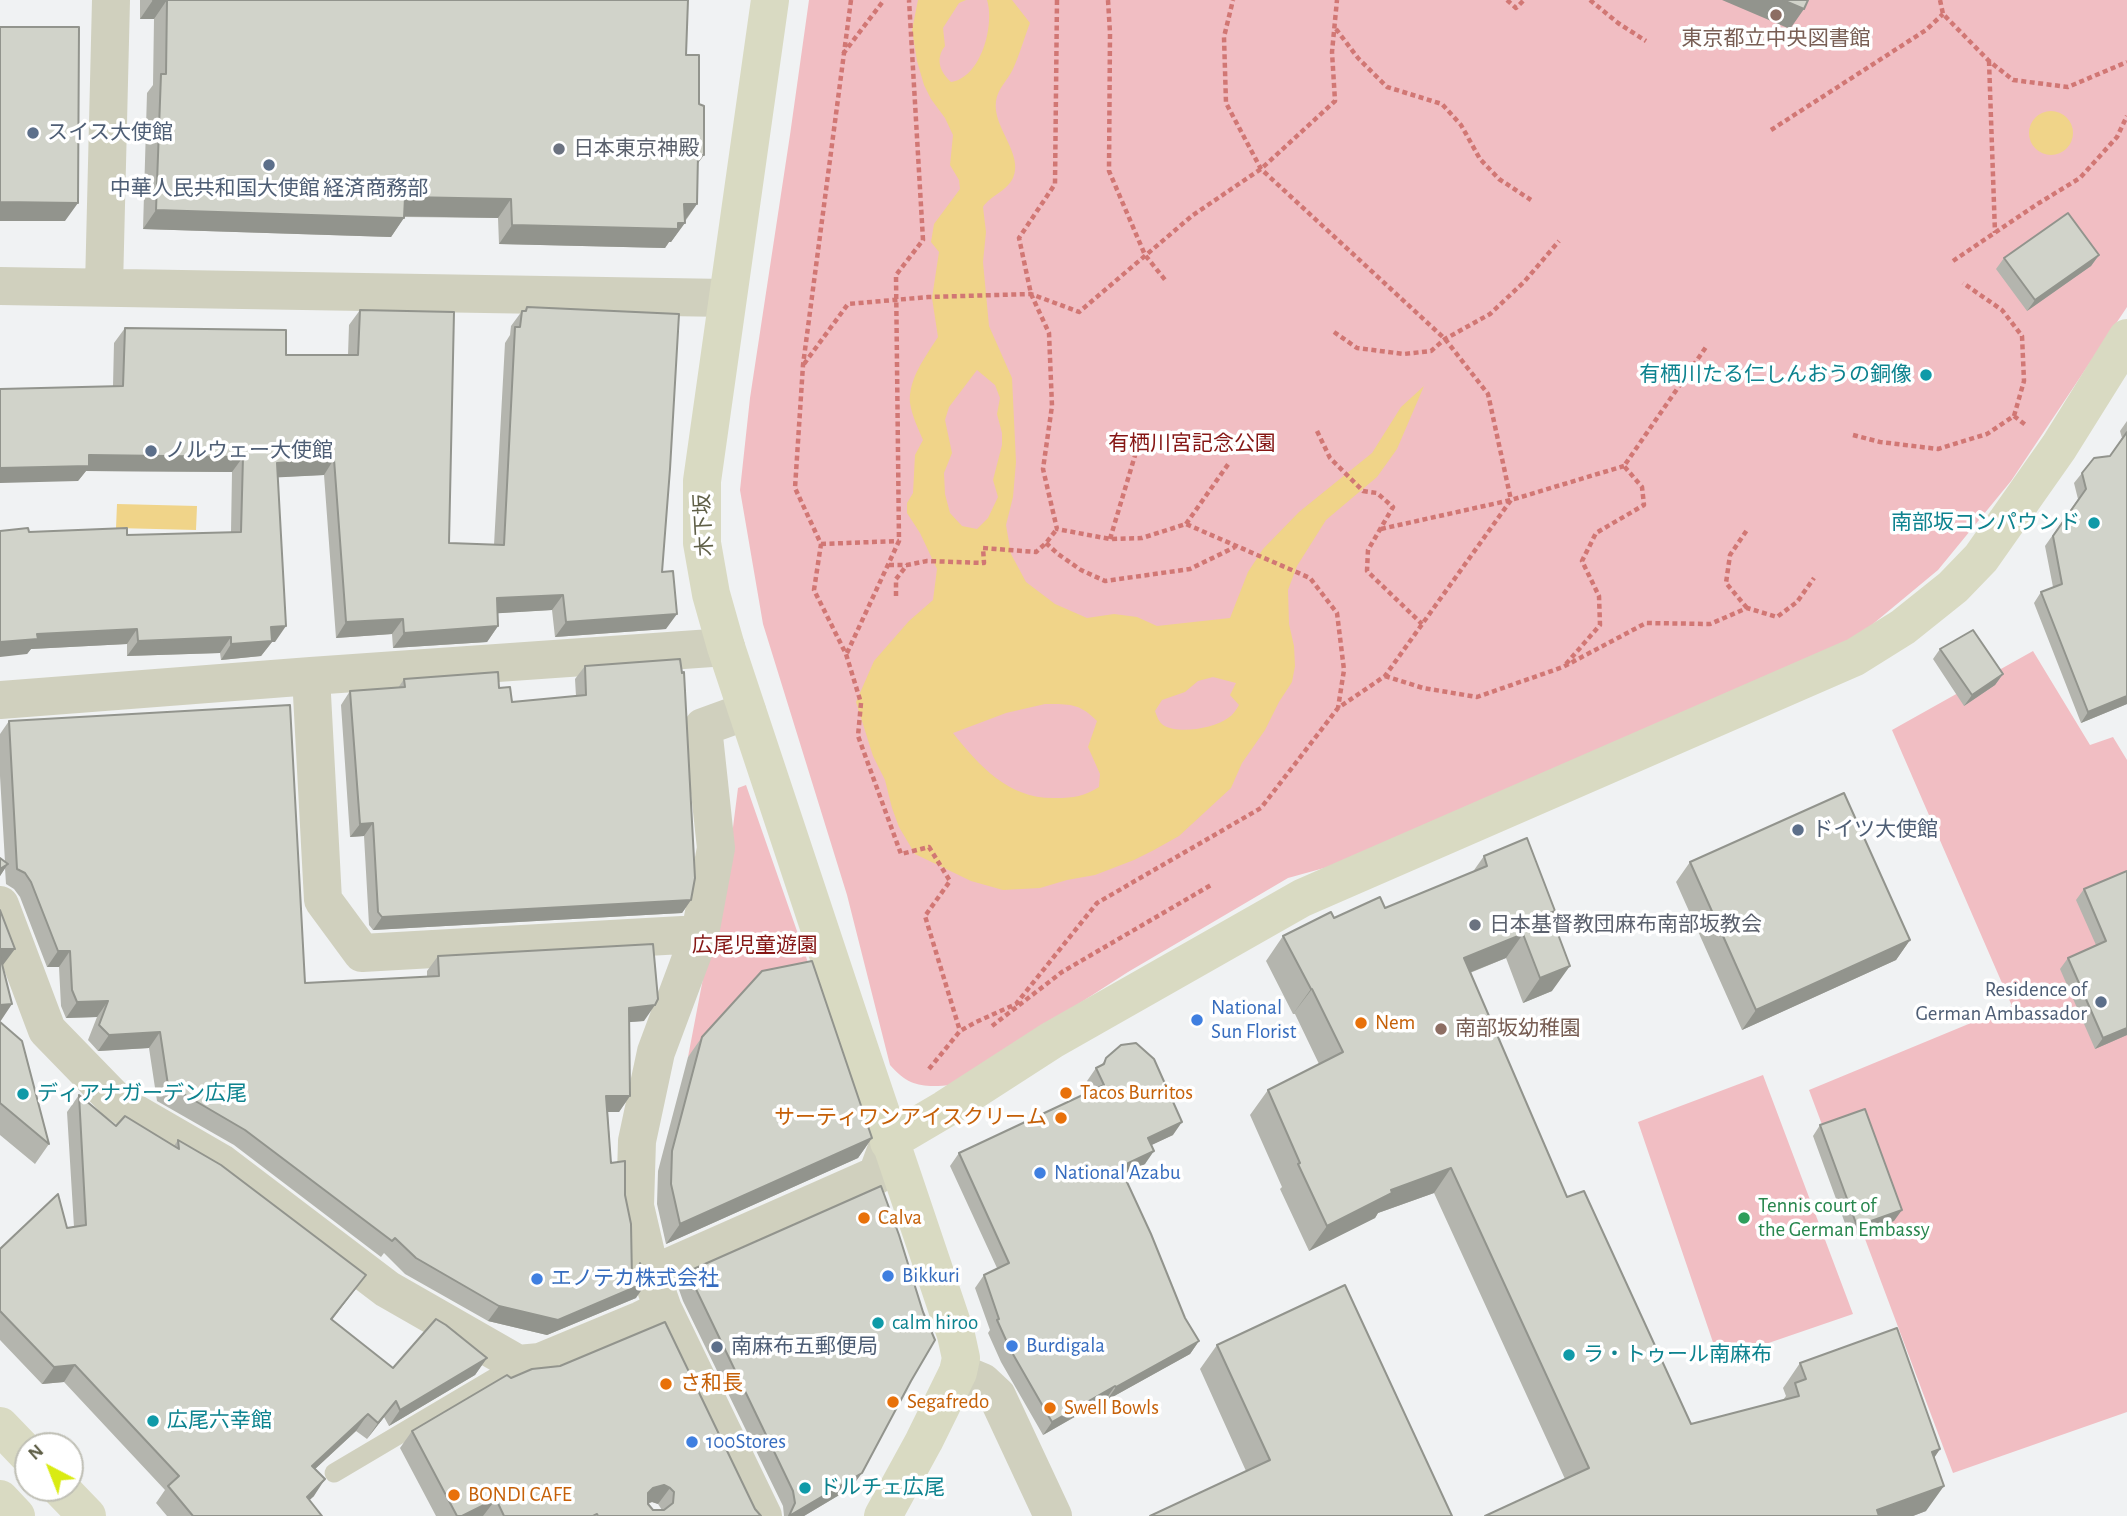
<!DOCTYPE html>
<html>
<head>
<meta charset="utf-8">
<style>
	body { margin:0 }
	#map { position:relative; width:2127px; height:1516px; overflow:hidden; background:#f0f2f3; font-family:"Alegreya Sans",sans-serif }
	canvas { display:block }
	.north { position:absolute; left:14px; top:1432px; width:70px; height:70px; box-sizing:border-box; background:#fff; border:2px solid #bfbfb5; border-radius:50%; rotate:318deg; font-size:19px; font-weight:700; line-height:28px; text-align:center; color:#5f5f47 }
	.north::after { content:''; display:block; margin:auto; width:24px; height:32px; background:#d9eb12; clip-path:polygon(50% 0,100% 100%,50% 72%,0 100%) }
</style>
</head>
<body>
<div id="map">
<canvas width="2127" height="1516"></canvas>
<div class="north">N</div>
</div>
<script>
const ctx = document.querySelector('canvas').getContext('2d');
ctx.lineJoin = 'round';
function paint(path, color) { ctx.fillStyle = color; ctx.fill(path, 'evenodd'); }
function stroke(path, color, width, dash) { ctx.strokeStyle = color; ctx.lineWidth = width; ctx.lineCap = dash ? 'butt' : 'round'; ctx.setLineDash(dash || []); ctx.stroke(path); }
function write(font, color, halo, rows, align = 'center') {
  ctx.font = font + ' "Alegreya Sans","Noto Sans JP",sans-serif'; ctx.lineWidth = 7; ctx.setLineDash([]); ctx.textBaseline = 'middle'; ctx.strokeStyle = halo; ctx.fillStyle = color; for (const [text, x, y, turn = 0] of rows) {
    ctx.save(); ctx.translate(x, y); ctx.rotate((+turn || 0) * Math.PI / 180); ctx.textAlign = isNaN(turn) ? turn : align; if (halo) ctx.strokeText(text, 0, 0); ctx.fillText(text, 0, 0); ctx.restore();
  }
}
paint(new Path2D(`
	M809,0H2127V307L2011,481L1938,570L1850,643L1353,860L1288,878L1128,972L953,1085C924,1087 910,1088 890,1065L847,895L763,624L740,490L750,398L790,135Z
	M2033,651L2090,745L2113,737L2127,760V1412L1953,1473L1809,1090L2012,1006L1892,730Z
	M746,785L812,974L748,991L688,1057L705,968L725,890L738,788Z
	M1763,1075L1853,1314L1719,1360L1638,1122Z`), '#f1bec3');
paint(new Path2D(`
	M918,0H966L959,3L943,28L945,46C935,59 940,72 951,82C981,78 995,25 987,0H1012L1030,23C1024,38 1020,54 1013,69C1008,80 998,88 996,101C992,127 1024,154 1013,178C1006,192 991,195 983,207L986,232L983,262L989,326L1012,378L1016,462L1013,497L1006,525L1011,554L1026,582L1055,604L1087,618L1114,614L1137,617L1157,626L1230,618L1248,572L1263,549L1299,512L1372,453L1401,407L1424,386L1397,449L1377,477L1326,520L1297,566L1288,590L1289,624L1294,646L1295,666L1292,682L1279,702L1265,730L1242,763L1231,788L1179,836L1154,850L1134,860L1095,875L1067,880L1040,888L1003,890L971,881L915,854L899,827L892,808L885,780L873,756L856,702L874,661L909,621L933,600L937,569L920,533L907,513V503L913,493L915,455L923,440C918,428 912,416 910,403C908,379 926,356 938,337L932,298L939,252L931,242L934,224L960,189L959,180L950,165L953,135L945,118L931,99L924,85L917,61L912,30ZM977,370L995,385L1000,398L997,414L1002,433V445L993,480L998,497L988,518L977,529L962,526L950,513L945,494L944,473L952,453L945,420L949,407ZM1213,677L1236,683L1230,695L1239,705C1236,710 1233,715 1228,718C1214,728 1179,735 1163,725C1159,722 1157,717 1155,711L1162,700L1185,692L1198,681ZM1045,704C1068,704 1080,703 1097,721L1088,747L1100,774L1099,787C1085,796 1073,798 1057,798C1010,800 980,767 953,733L1006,713Z
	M2029 133a22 22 0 1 1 44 0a22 22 0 1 1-44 0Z
	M117,504L197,506L196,530L116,528Z`), '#f0d489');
stroke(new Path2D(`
	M851,0L803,365L795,488L821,544L814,590L846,654L861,703L858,736L901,854L929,847L950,881L925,916L960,1031
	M1057,0L1055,184L1019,238L1031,294L1049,333L1052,406L1043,469L1057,529L1110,539L1142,538L1186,524L1310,578L1337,613L1344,670L1338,708
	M1108,0L1110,33L1109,171L1145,255L1166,281
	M1507,0L1516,8L1524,0
	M1590,0L1618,23L1646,41
	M1940,0L1943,14L1989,61L2013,80L2068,87L2127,62
	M1336,29L1358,58L1387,87L1442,104L1461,125L1480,159L1499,179L1531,200
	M843,54L884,0
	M1989,61L1995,233
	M1771,130L1926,30L1943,14
	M1953,261L2039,203L2080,178L2117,137L2127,116
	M1334,332L1357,348L1404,354L1431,351L1445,339L1490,314L1524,282L1559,241
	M804,364L848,304L928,297L1031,294L1079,312L1193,215L1261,169L1335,101L1332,52L1337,0
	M2014,416L2027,426
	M1317,431L1330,458L1363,491L1377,493L1393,507L1368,550L1367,571L1422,624
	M1853,435L1880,442L1938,449L1987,434L2014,416L2024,381L2022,336L2002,310L1963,283
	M1186,524L1229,463
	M1381,529L1511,500L1624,466
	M1110,539L1142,432
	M1046,543L1058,554L1081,570L1105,581L1190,569L1235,547
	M821,544L899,541
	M889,565H907L927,561L984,563L983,548L1036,552L1046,543L1057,529
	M896,596V579L907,565
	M1747,608L1726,583L1730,555L1747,530
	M847,653L899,541L896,275L923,240L909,0
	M1566,664L1600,625L1599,596L1582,561L1596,533L1644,505L1642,487L1624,466L1706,347
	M1385,676L1423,688L1477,697L1563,667L1646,623L1710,624L1747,608L1777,617L1797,602L1814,578
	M992,1026L1062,972L1211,885
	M929,1069L960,1031L976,1022L1016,1004L1097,903L1261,808L1338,708L1385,676L1511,500L1488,394L1445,339L1261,169L1226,103L1224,37L1233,0`), '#d17774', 4.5, [5, 3.5]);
stroke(new Path2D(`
	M334,1473L518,1364`), '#d0d0be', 19);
stroke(new Path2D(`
	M0,286L727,298
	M104,287L111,0
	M311,676L323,900L362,953L700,934
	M0,700L311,676L726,647
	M747,711L703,727L716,848L700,934L656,1052L637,1141L635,1206L651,1275L663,1309L763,1516
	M0,905L47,1030L115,1100L126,1108L221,1163L387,1289L518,1364L540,1362L641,1320L663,1309
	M651,1275L877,1175L889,1142
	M958,1372L982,1382L997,1396L1053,1516`), '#d0d0be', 38);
stroke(new Path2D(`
	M770,0L702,481V543L711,594L726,647C802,877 878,1106 956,1335L961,1358L958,1372L924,1441L883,1516
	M889,1142L945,1109L1052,1040L1302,898L1855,657L1903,627L1953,587L1981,558L2059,447L2127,338
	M0,1426L28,1455
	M60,1488L87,1516
	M0,1499L16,1516`), '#d9dac2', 38);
paint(new Path2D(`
	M140,0H688L686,55L698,163L697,204L671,242H669L665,248L499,244L498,218L404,217L391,237L143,229L147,93L153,85L154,19H140Z
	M2099,255L2091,266L2027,311L1996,269L2004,258Z
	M527,307L662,572L666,629L555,637L552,610L498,613V626L487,642L393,648L392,634L336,638L324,475L278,477L275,642H272L261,656L221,660L220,653L127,656V644L31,649L27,654L29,532L127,535L231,532L232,472L86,471L78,481L113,386L114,343L125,328L286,355H348L349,325L360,310L449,543L494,545L505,343L510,335L511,326L522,311H524Z
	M2127,421V704L2081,723L2034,603L2041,592L2053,587L2045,546L2078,499L2074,483L2082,473L2110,456L2122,438L2120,431Z
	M1940,649L2003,674L1995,685L1964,706L1933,659Z
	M585,666L691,900L682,913L373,930L369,925L364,836L350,837L341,705L350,691L398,688L404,679L499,688L512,702L576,696L575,679Z
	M9,721L305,983L427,977V971L438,956L644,1021L629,1022L630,1096L619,1112H608L611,1163L625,1195L632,1275L640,1263L636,1298L547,1335L488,1321L405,1274L384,1253L381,1257L234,1145L157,1101L149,1048L98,1051L88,1040L97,1017L66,1018L61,1006L59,967H47L20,897L14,889L6,884L5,868L0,876V858L5,862L0,776V734Z
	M1484,856L1555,911L1551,917L1552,991L1523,1003L1506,958L1470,973L1567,1197L1691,1424L1783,1400L1786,1396L1783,1388L1800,1363L1940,1449L1934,1458L1926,1511L1913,1516H1485L1565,1479L1434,1193L1378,1213L1375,1218L1309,1251L1280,1189L1282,1187L1250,1115L1268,1090L1319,1064L1295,1014H1293L1266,961L1283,936L1334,918L1385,908L1472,873Z
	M1690,862L1910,940L1896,960L1742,1030L1676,882Z
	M2127,871V1035L2095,1049L2060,969L2068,958L2096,945L2076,900L2084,889Z
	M0,1022L49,1144L35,1164L0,1135Z
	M702,1037L872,1138L858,1158L666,1244L657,1204L658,1171L688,1057Z
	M1106,1058L1173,1135L1151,1145L1145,1164L1124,1174L1185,1318L1199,1341L1190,1354L1107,1400L1106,1399L1043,1435L1001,1362L988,1333L990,1330L975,1288L984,1275L997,1268L950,1166L959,1153L1092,1091L1087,1081L1096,1068L1101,1066Z
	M79,1095L116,1126L174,1146L178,1140L366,1275L332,1320L393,1368L487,1358L475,1375L389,1426L384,1417L367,1439L356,1431L315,1469L314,1496L309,1500L322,1516H167L156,1503L165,1490L64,1382L42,1384L0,1340V1249L67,1228L74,1227L67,1112Z
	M1820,1125L1894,1221L1850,1237L1813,1136Z
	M689,1271L911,1381L851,1488L804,1516H784L783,1506L683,1301L678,1287Z
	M1217,1345L1452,1516L1246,1471L1200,1369Z
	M511,1378L755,1509L761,1516H436L400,1448L412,1431ZM652,1502L658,1504L662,1510H653L648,1504Z`), '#b4b5ae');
paint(new Path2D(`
	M153,0H167L154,19H140Z
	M1722,0H1783L1804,9L1790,29Z
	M698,155H704L690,174Z
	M405,197L511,199L498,218L391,216Z
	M0,202L78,203L65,221H0Z
	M684,204H697L683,223Z
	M156,210L404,218L391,237L143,229Z
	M685,223L671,242H669L665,248L499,244L512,225Z
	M2099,255L2091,266L2027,311L2035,300Z
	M89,455L243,457L232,472L86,471L78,481L0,483V468Z
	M334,459L324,475L266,478L277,463Z
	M563,595L552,610L486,614L497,598Z
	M677,614L666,629L555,637L566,622Z
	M403,619L392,634L336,638L346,622Z
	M286,626L275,642H272L261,656L221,660L231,644L271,627Z
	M498,626L487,642L393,648L404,633Z
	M137,629L127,644L31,649L27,654L0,657V642L37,634Z
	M231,637L220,653L127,656L138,641Z
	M2003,674L1995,685L1964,706L1972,695Z
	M2127,696V704L2081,723L2088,712Z
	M373,823L364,836L350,837L360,824Z
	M8,864L0,876V869Z
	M691,900L682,913L373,930L382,917Z
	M1523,934L1506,958L1446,982L1464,958Z
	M1910,940L1896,960L1742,1030L1756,1010Z
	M0,949H15L0,969Z
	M58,951H70L59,967H47Z
	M1570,966L1552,991L1523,1003L1540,978Z
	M1311,989H1312L1293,1014Z
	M108,1001L97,1017L66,1018L77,1002Z
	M12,1004L0,1022V1005Z
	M655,1005L644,1021L618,1023L629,1008Z
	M2127,1028V1035L2095,1049L2103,1038Z
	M160,1032L149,1048L98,1051L109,1035Z
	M606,1096H630L619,1112H596Z
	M1182,1122L1173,1135L1139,1151L1148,1138Z
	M872,1138L858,1158L666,1244L680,1224Z
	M1154,1151L1145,1164L1111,1180L1120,1167Z
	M1451,1168L1434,1193L1378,1213L1375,1218L1309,1251L1327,1226L1391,1190Z
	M1902,1210L1894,1221L1850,1237L1857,1226Z
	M366,1275L354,1291L319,1336L331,1319Z
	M647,1282L636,1298L547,1335L488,1321L499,1306Z
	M1199,1341L1190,1354L1107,1400L1116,1387Z
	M487,1358L475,1375L389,1426L400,1410Z
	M75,1365L64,1382L42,1384L54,1367Z
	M1115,1386L1106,1399L1043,1435L1052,1422Z
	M396,1401L384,1417L367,1439L378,1423Z
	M368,1414L356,1431L300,1483L312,1466Z
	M1940,1449L1923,1474L1932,1452Z
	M862,1473L851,1488L804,1516H789Z
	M325,1479L314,1496L295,1514L307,1497Z
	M664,1485L670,1488L658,1504L652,1502L642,1505L648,1493L653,1488Z
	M1944,1486L1926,1511L1913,1516H1873L1877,1510Z
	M496,1499L483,1516H462Z`), '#92948d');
const building = new Path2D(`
	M153,0H688L686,55H699V104L704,106V155H698L697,204H684L685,223H678V229L512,225L511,199L405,197L404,218L156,210L161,74H166L167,0Z
	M1783,0H1808L1804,9Z
	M0,27H79L78,203L0,202Z
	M2068,213L2099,255L2035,300L2004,258Z
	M527,307L679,314L670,469L662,572L673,571L677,614L566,622L563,595L497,598L498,626L404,633L403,619L346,622L334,459L277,463L286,626L271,627L272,641L231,644V637L138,641L137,629L37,634L38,639L0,642V531L28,528L29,532L127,528V535L241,532L243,457L89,455V466L0,468V389L123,386L125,328L286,330V355H358L360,310L454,312L449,543L504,545L515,327H520L522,311H526Z
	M2127,432V696L2088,712L2041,592L2062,584L2053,536L2086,489L2082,473L2094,458L2110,456Z
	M1973,630L2003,674L1972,695L1940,649Z
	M680,659L682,673L684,672L695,878L691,900L382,917L378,912L373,823L360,824L350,691L405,687L404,679L498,672L499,688L510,687L512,702L586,695L585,666Z
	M290,705L305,983L439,976L438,956L653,944L658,999L655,1005L629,1008L630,1096H606L611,1163L625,1161V1195L631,1224L632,1280H636L640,1263L647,1282L558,1320L499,1306L416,1258L395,1238L392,1241L245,1130L168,1085L160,1032L109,1035L99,1025L108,1001L77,1002L72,990L70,951H58L31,882L25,873L17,869L9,721Z
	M1844,793L1910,940L1756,1010L1690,862Z
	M1527,838L1555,911L1550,913L1570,966L1540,978L1523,934L1464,958L1567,1197L1584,1191L1691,1424L1799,1396L1795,1383L1806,1379L1800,1363L1897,1328L1940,1449L1932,1452L1944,1486L1877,1510L1879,1516H1485L1589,1468L1451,1168L1391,1190L1392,1193L1327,1226L1298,1164L1300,1163L1268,1090L1343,1052L1312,989H1311L1283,936L1331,912L1334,918L1380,897L1385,908L1487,866L1484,856Z
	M0,858L8,864L0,869Z
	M2127,871V1028L2103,1038L2068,958L2106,941L2084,889Z
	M0,910L15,949H0Z
	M0,956L12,1004L0,1005Z
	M812,961L872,1138L680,1224L671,1184L672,1151L702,1037L762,971Z
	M0,1022L22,1041L49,1144L0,1103Z
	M1136,1043L1154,1059L1182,1122L1148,1138L1154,1151L1120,1167L1151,1234L1185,1318L1199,1341L1116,1387L1115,1386L1052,1422L1010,1349L997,1320L999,1319L984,1275L1009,1263L959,1153L1104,1085L1096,1068L1104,1064L1106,1058L1121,1045Z
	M79,1095L116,1126L125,1116L179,1149L178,1140L221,1165L366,1275L331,1319L393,1368L436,1319L446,1325L487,1358L400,1410L396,1401L378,1423L368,1414L312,1466L325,1479L307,1497L322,1516H193L168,1486L179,1476L75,1365L54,1367L0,1311V1249L58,1194L67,1228L86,1225Z
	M1865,1109L1902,1210L1857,1226L1820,1125Z
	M881,1186L899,1235L923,1312L935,1340L911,1381L862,1473L789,1516L795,1503L793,1491L694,1285L689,1271Z
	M1345,1285L1452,1516H1150L1270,1460L1217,1345Z
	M665,1322L755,1509L761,1516H598L597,1514L593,1516H504L496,1499L462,1516H457L412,1431L507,1375L511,1378L532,1369L560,1366ZM664,1485L670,1488L674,1492L673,1503L664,1510H653L648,1504V1493L653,1488Z`);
paint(building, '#d1d3ca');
stroke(building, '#92948d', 2);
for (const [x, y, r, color] of [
	[1776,15,7,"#8d6e63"],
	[33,133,7,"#5c6f8a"],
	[559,149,7,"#6b7280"],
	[269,165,7,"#5c6f8a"],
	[1926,375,7,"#0f9aa8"],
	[151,451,7,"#5c6f8a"],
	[2094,523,7,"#0f9aa8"],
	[1798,830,7,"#5c6f8a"],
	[1475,925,7,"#6b7280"],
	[2101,1002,7,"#5c6f8a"],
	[1197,1020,7,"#3f7fe0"],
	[1361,1023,7,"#e8710a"],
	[1441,1029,7,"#8d6e63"],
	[1066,1093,7,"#e8710a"],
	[23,1094,7,"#0f9aa8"],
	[1061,1118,7,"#e8710a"],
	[1040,1173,7,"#3f7fe0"],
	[864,1218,7,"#e8710a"],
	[1744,1218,7,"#2e9e5b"],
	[888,1276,7,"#3f7fe0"],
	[537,1279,7,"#3f7fe0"],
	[878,1323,7,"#0f9aa8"],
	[1012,1346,7,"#3f7fe0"],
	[717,1347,7,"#5c6f8a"],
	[1569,1355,7,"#0f9aa8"],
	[666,1384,7,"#e8710a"],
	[893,1402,7,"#e8710a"],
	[1050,1408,7,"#e8710a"],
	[153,1421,7,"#0f9aa8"],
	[692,1442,7,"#3f7fe0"],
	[805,1488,7,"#0f9aa8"],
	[454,1495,7,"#e8710a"]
]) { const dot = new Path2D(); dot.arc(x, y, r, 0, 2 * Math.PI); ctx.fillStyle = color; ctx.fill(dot); stroke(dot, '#fff', 2.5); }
write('21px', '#785e54', '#fff', [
	["東京都立中央図書館",1776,39],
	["南部坂幼稚園",1455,1029,"left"]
]);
write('21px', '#4e5e75', '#fff', [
	["スイス大使館",47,133],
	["中華人民共和国大使館 経済商務部",269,189,"center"],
	["ノルウェー大使館",165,451],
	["ドイツ大使館",1812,830],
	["Residence of",2087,990,"right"],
	["German Ambassador",2087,1014,"right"],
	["南麻布五郵便局",731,1347]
], 'left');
write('21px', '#5b616d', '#fff', [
	["日本東京神殿",573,149],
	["日本基督教団麻布南部坂教会",1489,925]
], 'left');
write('21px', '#0d838f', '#fff', [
	["有栖川たる仁しんおうの銅像",1912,375,"right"],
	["南部坂コンパウンド",2080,523,"right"],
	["ディアナガーデン広尾",37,1094],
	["calm hiroo",892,1323],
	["ラ・トゥール南麻布",1583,1355],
	["広尾六幸館",167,1421],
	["ドルチェ広尾",819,1488]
], 'left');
write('21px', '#851614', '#fff', [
	["有栖川宮記念公園",1192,444],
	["広尾児童遊園",755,946]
]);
write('21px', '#5f5f47', '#fff', [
	["木下坂",704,525,-93]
]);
write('21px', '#366cbe', '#fff', [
	["National",1211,1008],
	["Sun Florist",1211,1032],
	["National Azabu",1054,1173],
	["Bikkuri",902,1276],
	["エノテカ株式会社",551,1279],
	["Burdigala",1026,1346],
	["100Stores",706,1442]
], 'left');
write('21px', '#c56008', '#fff', [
	["Nem",1375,1023],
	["Tacos Burritos",1080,1093],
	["サーティワンアイスクリーム",1047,1118,"right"],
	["Calva",878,1218],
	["さ和長",680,1384],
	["Segafredo",907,1402],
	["Swell Bowls",1064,1408],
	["BONDI CAFE",468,1495]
], 'left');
write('21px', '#27864d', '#fff', [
	["Tennis court of",1758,1206],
	["the German Embassy",1758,1230]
], 'left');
</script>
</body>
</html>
